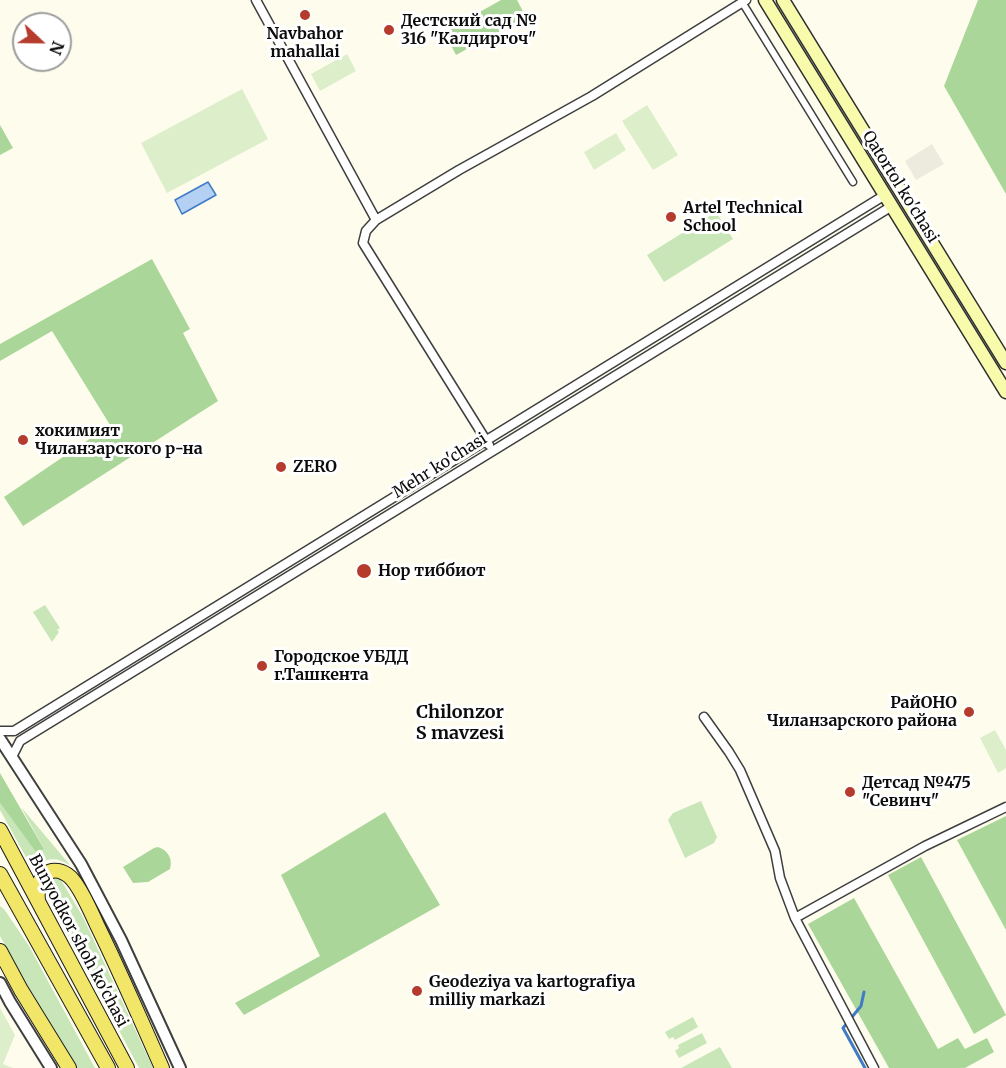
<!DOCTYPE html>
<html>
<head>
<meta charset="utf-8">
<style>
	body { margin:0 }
	#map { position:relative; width:1006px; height:1068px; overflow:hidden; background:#fefded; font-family:Merriweather,serif }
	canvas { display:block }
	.north { position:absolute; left:12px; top:12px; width:60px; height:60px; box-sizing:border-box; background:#fff; border:2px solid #9e9e9e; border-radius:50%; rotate:112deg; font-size:16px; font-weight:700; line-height:24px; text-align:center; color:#0c0c0c }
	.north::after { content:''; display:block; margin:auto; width:21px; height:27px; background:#b53b2c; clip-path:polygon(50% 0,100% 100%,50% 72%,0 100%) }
</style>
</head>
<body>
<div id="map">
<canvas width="1006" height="1068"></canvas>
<div class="north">N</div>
</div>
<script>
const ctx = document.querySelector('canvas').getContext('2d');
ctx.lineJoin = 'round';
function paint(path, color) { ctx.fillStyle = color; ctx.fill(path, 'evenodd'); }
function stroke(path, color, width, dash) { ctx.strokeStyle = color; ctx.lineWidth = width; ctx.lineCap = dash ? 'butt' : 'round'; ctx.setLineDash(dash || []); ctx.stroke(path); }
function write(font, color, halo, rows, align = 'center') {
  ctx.font = font + ' Merriweather,serif'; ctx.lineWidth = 6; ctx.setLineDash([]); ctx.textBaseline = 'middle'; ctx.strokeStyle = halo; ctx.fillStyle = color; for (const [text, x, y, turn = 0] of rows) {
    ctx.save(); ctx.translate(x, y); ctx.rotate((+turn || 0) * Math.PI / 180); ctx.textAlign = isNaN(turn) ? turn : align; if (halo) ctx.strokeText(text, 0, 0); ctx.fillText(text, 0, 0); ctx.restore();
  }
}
paint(new Path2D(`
	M716,212L733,239L664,282L647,255Z
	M45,605L60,628L57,630L59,632L52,642L33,612Z
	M701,801L717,837L714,843L685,858L668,820L673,813Z
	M0,803L36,851L44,849L21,807L70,865C54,856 47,858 32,868L0,810Z
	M53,876L61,880L83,917L153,1068H139L65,929L45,887L48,878Z
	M0,906L4,909L29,946L95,1068H76L43,1016L0,936Z
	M693,1017L698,1027L675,1040L673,1037L669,1039L665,1032Z
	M702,1033L707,1043L679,1058L675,1051L679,1048L678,1045Z
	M720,1047L732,1068H681Z`), '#c9e6b8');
paint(new Path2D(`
	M501,0H517L526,17L456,55L444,32Z
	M978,0H1006V194L944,86Z
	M0,125L13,148L0,155Z
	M152,259L190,329L183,333L218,401L23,526L4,497L110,425L52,331L0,361V344Z
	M0,773L44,849L36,852L0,803Z
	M385,812L440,905L244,1015L235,1003L320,956L281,875Z
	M1006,816V930L957,840Z
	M158,847C168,850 173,859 170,869L148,882L133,883L123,867L154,848Z
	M921,857L1006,1015L974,1034L888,875Z
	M854,898L938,1049L958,1038L965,1049L987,1038L994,1052L965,1068H889L808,924Z`), '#abd699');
paint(new Path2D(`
	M347,54L356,71L320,91L311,74Z
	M242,89L268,139L167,193L141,143Z
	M647,105L678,155L653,170L622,121Z
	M616,133L626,150L594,170L584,152Z
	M995,730L1006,750V768L998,773L980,738Z
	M0,1008L15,1035L3,1064L13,1068H0Z`), '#dceeca');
paint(new Path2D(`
	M932,144L944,164L916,180L905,161Z`), '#edebdd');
const water = new Path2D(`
	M208,182L216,195L182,214L175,200Z`);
paint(water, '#b4d1f3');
stroke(water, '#3f7bc6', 1.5);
stroke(new Path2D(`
	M864,992L861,1006L843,1028L865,1068`), '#3f7bc6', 3);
const pedestrian = new Path2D(`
	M742,2L853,182`);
const minor = new Path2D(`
	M256,0L376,220
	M489,445L363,243L366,231L376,220L459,170L592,96L746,0
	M704,717L729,752L740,770L775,851L780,878L795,918L874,1068
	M0,731H14L885,195
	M12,757L20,741L892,206
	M795,918L925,846L1006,807`);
const tertiary = new Path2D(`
	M0,739L81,864L121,940L180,1068
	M0,983L10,1002L51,1068`);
const secondary = new Path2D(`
	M765,0L1006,392
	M783,0L1006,363`);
const primary = new Path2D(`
	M0,830L127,1068
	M0,874L108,1068
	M38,900C37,891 38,881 45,874C53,868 63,871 70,877C80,886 91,912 97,925C120,972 141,1020 162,1068
	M0,951L21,990L69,1068`);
stroke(pedestrian, '#3f3f3f', 9);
stroke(minor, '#3f3f3f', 11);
stroke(tertiary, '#3f3f3f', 14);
stroke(secondary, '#2e2e2e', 15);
stroke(primary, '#1d1d1d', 16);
stroke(pedestrian, '#fff', 6);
stroke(minor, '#fff', 8);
stroke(tertiary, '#fff', 10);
stroke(secondary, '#f7fbab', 12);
stroke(primary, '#f2e669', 14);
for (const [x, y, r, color] of [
	[305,15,6,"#b53b2c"],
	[389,30,6,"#b53b2c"],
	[671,217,6,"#b53b2c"],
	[23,440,6,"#b53b2c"],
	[281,467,6,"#b53b2c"],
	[364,571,8,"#b53b2c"],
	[262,666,6,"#b53b2c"],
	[969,712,6,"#b53b2c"],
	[850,792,6,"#b53b2c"],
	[417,991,6,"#b53b2c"]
]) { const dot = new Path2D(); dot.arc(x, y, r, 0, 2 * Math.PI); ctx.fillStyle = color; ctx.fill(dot); stroke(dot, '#fff', 2); }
write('bold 16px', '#0c0c0c', '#fff', [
	["Дестский сад №",401,21],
	["316 \"Калдиргоч\"",401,39],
	["Navbahor",305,34,"center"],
	["mahallai",305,52,"center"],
	["Artel Technical",683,208],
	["School",683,226],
	["хокимият",35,431],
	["Чиланзарского р-на",35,449],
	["ZERO",293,467],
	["Нор тиббиот",378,571],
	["Городское УБДД",274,657],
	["г.Ташкента",274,675],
	["РайОНО",957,703,"right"],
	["Чиланзарского района",957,721,"right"],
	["Детсад №475",862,783],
	["\"Севинч\"",862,801],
	["Geodeziya va kartografiya",429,982],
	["milliy markazi",429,1000]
], 'left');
write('16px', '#0c0c0c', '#fff', [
	["Qatortol ko'chasi",900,187,58],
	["Mehr ko'chasi",440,466,-32],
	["Bunyodkor shoh ko'chasi",78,941,62]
]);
write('bold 18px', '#0c0c0c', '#fff', [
	["Chilonzor",460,713],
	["S mavzesi",460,734]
]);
</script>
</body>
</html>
